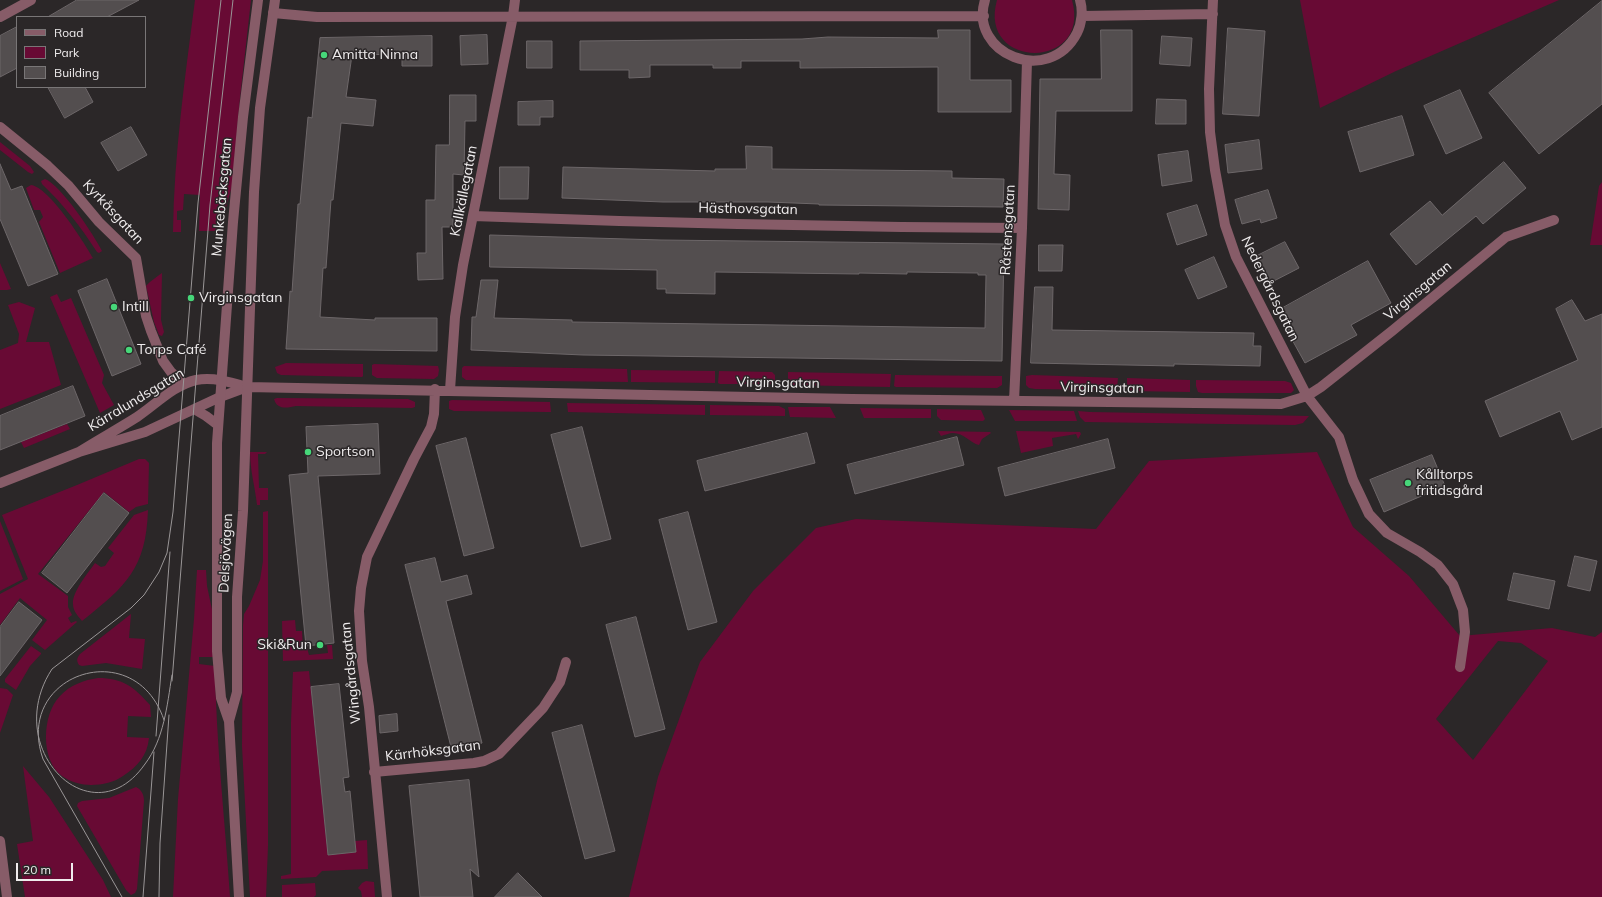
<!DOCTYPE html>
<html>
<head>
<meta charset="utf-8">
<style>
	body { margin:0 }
	#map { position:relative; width:1602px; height:897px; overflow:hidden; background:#2b2728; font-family:Mulish,sans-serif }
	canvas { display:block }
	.legend { position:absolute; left:16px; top:16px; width:130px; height:72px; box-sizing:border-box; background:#2b2728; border:1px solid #797677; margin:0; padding:5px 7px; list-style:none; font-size:12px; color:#efeced }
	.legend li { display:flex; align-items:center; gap:8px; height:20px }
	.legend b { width:20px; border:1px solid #797677 }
	.scale { position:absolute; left:16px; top:863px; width:57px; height:18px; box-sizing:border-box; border:2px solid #efeced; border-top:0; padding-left:5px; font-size:12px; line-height:14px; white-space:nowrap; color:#efeced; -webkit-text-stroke:3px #2b2728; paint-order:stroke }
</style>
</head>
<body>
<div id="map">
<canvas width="1602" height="897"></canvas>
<ul class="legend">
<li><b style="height:5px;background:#875c68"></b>Road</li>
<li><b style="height:11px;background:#680a34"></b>Park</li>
<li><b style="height:11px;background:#534e4f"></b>Building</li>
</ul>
<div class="scale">20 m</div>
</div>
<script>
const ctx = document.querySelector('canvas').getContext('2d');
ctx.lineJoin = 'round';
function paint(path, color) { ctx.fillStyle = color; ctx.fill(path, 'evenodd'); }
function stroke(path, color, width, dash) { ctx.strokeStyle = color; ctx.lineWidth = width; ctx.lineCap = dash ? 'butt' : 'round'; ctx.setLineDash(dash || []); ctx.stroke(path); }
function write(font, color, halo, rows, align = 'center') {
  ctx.font = font + ' Mulish,sans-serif'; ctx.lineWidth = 3; ctx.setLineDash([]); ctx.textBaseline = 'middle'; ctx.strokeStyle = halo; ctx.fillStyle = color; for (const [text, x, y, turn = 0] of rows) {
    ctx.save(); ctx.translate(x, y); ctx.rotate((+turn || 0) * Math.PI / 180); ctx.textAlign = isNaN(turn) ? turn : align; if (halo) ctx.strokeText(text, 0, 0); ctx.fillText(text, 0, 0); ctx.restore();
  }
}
paint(new Path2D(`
	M195,0H251L240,98L232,186L217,239L216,240L215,231H199L200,195L184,194L183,210L177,211V220H181V232H173C174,155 185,77 195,0Z
	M997,0H1072C1092,71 977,70 997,0Z
	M1300,0H1559L1396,71L1320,108Z
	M0,142L30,166L34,172L32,174L28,172L0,150Z
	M45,179C61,185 94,235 102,251L99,253L97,252C80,226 64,205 42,184L41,181Z
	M1602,182V245H1590L1599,186Z
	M31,185C49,187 84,242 93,258L60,273L39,222L43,217L40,210H34L26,188Z
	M0,263L11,289L7,290H0Z
	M162,273L161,320L164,332L162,336L159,335L154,322L146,286C148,283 159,275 162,273Z
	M57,294L61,302L71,298L104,375L102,383L114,405L100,413L50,297Z
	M19,302L35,308L26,342H49L61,385L0,409V350L18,343L19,334L8,305Z
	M286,363L363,364V376L362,377L281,375L277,373L275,367Z
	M374,364L438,366L439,370L438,376L434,379L377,378L372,375V365Z
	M464,366L627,369L628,382L466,380L462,377V368Z
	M631,370L715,371V383L631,382Z
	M719,371L772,372L775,375V384H720L718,383Z
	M788,372L891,374L890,387L788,385Z
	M895,375L1002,376V385L997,388L896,387L894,386Z
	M1032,375L1118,378L1117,388L1115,390L1035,389L1029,388L1026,385V376Z
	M1127,378L1190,380V392L1129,391L1127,389Z
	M1196,380L1285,381L1291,383L1294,390L1291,393H1202L1198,392L1196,386Z
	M277,398L408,399L415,402V407L412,408L296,406C287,408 277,410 274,399Z
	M452,400L550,402L551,412H548L454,411L449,409V401Z
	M567,403L705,405V415L568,412Z
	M710,405L779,406L785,409V416L710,415Z
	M788,407H830L836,418L790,417Z
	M860,408L931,409V418H864Z
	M937,409L981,410L985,419L983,421L941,420L937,416Z
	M1009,410L1074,411L1077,421H1015Z
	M1078,411L1090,412L1309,416L1303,423L1295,425L1085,422L1080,417Z
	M67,424L70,429L24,448L21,442Z
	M938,431L990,432L991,433L982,439L979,445C970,443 964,433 953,433C949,433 945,435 941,436Z
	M1016,431L1080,432L1081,434L1078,439L1076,434L1052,438L1053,446L1021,453Z
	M250,452H267L265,454H258L259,488H268V500H260V505H257C255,487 250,470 250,452Z
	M1317,452L1353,527L1409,576L1460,636L1552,628L1595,637L1602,632V897H629L658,777L700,662L753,591L816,528L856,519L1096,529L1149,461ZM1498,641L1521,643L1548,661L1473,760L1436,719Z
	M139,459H145L149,463L148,504L136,507L129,512L104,492L38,574L68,596V607L72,615L68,618L71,623L76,621L77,622L45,650L32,640L47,620L20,598L0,625V594L28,579L2,515L77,485Z
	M148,510C146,569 126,586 82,621C78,616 73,611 73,604C72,592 88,573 95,563L101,567L105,566L114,553L108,548L134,515Z
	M268,511V846L266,897H250L242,746L243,625L244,614L249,606L260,580L263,561V512Z
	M0,521L23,579L0,591Z
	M197,570H206L207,586L213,614L214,657H199V664L215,666C216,743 225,820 230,897H173L178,799L194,619Z
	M131,614L129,638L145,639L142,669L106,663L82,666L79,665C76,660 77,658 80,654Z
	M295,620L296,631H302L303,648H307L309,655L328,653L327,645H332L333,659L283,661L282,621Z
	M31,646L41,653V654L30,666L16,690L5,682V679Z
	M309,671L328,855L356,852L355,841L367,840L368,869L322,871L316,877L281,879V876L291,874V722L293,672Z
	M98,678C123,678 134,687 150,705L151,717L128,716L127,737L149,738C147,756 138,766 123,776C115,782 102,785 91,785C82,785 70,782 62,776C40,760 42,714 60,696C70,685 84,680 98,678Z
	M0,688L7,689L13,695L0,733Z
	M23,766L49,797L103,880L111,897H25L17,844L33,841Z
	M136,787C142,790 144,795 144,801L137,889L135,893L131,895L126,890L77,806L78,803L82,801L109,798Z
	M366,881L374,882L375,897H362L361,891L358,888L362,883Z
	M315,883L316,895L314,897H282V885Z`), '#680a34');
const building = new Path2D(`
	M77,0H139L107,17H48Z
	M1602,1V104L1539,154L1489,93Z
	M17,27V68L0,77V36Z
	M1228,28L1265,31L1259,116L1223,114Z
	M938,30H970V80H1011V112H938V67L800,68V61H741V68H713V65H650V77L629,78V70H580V41L802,39L828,37L938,38Z
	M1101,30H1132V111H1056L1054,174L1070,175L1069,210L1038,209L1040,79H1101Z
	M487,35L488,64L461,65L460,36Z
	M432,36V66H402V54L352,55L346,97L376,100L373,126L341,123L333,200H331L326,268H323L320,317L375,320V318H437V351L286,349L290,291L292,292L298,204H300L308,117L312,118L320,38Z
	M1162,36L1192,38L1190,66L1160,64Z
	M527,41H552V68H527Z
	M48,87H85L93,102L65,118Z
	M1460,90L1482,138L1446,154L1424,106Z
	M450,95H476V121H465L464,175L453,174V227H442L443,279L418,280L417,253H426V200H435L436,145H449Z
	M1157,99L1186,100V124H1156Z
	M553,101V117H540V125H518V102Z
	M1402,116L1414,155L1360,172L1348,132Z
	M131,127L147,155L118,171L101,143Z
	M1259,140L1262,169L1228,173L1225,145Z
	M746,146L772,147V169L952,171V178L1004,179L1003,207L819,205V204L768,202H663L562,198L563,167L715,171V169H746Z
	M1188,151L1192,181L1162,186L1158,155Z
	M1504,162L1526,188L1483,224L1476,216L1416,265L1390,234L1430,201L1442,215Z
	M0,164L11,190L22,186L58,274L28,286L0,219Z
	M500,167H529L528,199H500Z
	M1268,190L1277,218L1261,223L1260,219L1242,224L1235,200Z
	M1197,205L1207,235L1177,245L1167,214Z
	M490,235L661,240L1004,244L1002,361L583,355L471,350L472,317H476L481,280H498L494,318L572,320V322L985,328L986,275H978V273L907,272V274L859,273V274L715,272V294L666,293V289H657V270L490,267Z
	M1285,242L1299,268L1268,284L1255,257Z
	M1039,245H1063L1062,271H1039Z
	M1214,257L1227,287L1198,299L1185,270Z
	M1368,261L1391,303L1351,325L1357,335L1305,363L1285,327L1290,325L1281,309Z
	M107,279L141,364L112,376L78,291Z
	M1035,287H1053L1052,330L1254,333L1253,346H1261L1260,366L1174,364V366L1031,363Z
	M1572,300L1585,321L1602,314V427L1572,440L1560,411L1500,437L1485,401L1578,360L1556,309Z
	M73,386L85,416L0,450V416Z
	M378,424L380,474L318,476L334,643L306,646L289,475L308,473L306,427Z
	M582,427L611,539L581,547L551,435Z
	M807,433L815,463L705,491L697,461Z
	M957,437L964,465L855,494L847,465Z
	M466,438L494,548L464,556L436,446Z
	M1108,439L1115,468L1005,496L998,468Z
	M1432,455L1445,486L1384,512L1370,480Z
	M104,493L129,513L67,593L42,573Z
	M688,512L717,622L688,630L659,520Z
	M1575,556L1597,561L1590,591L1568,586Z
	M435,558L441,582L467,575L472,594L446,601L482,743L452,751L405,565Z
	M1514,573L1555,581L1549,609L1508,600Z
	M19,602L42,620L0,676V627Z
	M636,617L665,729L635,737L606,625Z
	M339,684L349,777L343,778L345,792L350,791L356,852L328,855L311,687Z
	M397,714L398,731L380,733L379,716Z
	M582,725L615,851L585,859L552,733Z
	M469,780L479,877L470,869L473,897H420L409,786Z
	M518,873L542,897H495Z`);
paint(building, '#534e4f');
stroke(building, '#6d6769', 1);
stroke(new Path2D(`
	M985,0C968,54 1049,87 1077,33C1082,23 1083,10 1080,0
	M1213,0L1209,89L1210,132L1215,170L1225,225L1236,257L1307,396L1339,437L1353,480L1369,514L1387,533L1420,552L1438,565L1453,584L1463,610L1465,632L1460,667
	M273,13L317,17L984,16
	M1082,16L1213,14
	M0,17L31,0
	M0,127L48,166L68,185L99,222L136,258L146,316L151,331L163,361L171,372L184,384
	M473,216C656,223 839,227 1022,228
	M450,390L455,317L463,265L513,16L515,0
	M1014,401L1022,228L1027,61
	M194,409L206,416L218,425
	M79,452C98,440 118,429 137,417C155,405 174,385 196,380C214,377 230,382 247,387L852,399L1281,404L1307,396L1321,387L1392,331L1506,237L1554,220
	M0,483L79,452L145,432L220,397L247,387
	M374,772L474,763L484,761L499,754L543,708L560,682L566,662
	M0,841L7,897
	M387,897L369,707L362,661L359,611L361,588L367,557L414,459L431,427L434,414L435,389`), '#875c68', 10);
stroke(new Path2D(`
	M229,721L237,692V597L243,511L254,192L260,108L275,0
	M239,897L229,721L221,698L217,651V443L233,222L243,117L258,0`), '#875c68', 10);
stroke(new Path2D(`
	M172,675C167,706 164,739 145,764C92,840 0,749 52,669L131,608L144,595L159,572L167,553L173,512L198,203L221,0
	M172,681L210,205L233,0
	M156,736L170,552
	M122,897L43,759C13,674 135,633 164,720
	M143,897L154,752
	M159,897L160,843L169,715`), '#9a9697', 1);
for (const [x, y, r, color] of [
	[324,55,4,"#46d779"],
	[191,298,4,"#46d779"],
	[114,307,4,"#46d779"],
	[129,350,4,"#46d779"],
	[308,452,4,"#46d779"],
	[1408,483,4,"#46d779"],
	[320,645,4,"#46d779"]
]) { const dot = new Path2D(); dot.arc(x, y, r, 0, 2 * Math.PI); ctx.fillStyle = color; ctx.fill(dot); stroke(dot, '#2b2728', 1.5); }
write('14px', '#efeced', '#2b2728', [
	["Amitta Ninna",332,55],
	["Virginsgatan",199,298],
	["Intill",122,307],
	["Torps Café",137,350],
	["Sportson",316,452],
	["Kålltorps",1416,475],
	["fritidsgård",1416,491],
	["Ski&Run",312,645,"right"]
], 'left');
write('14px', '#efeced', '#2b2728', [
	["Kallkällegatan",464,191,-79],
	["Munkebäcksgatan",222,197,-85],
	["Hästhovsgatan",748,209,1],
	["Kyrkåsgatan",113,212,47],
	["Råstensgatan",1008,230,-87],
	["Nedergårdsgatan",1270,289,64],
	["Virginsgatan",1418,291,-40],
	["Virginsgatan",778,383,1],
	["Virginsgatan",1102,388,1],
	["Kärralundsgatan",136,400,-31],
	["Delsjövägen",226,553,-87],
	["Wingårdsgatan",351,673,-96],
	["Kärrhöksgatan",433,751,-7]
]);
</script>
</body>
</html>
